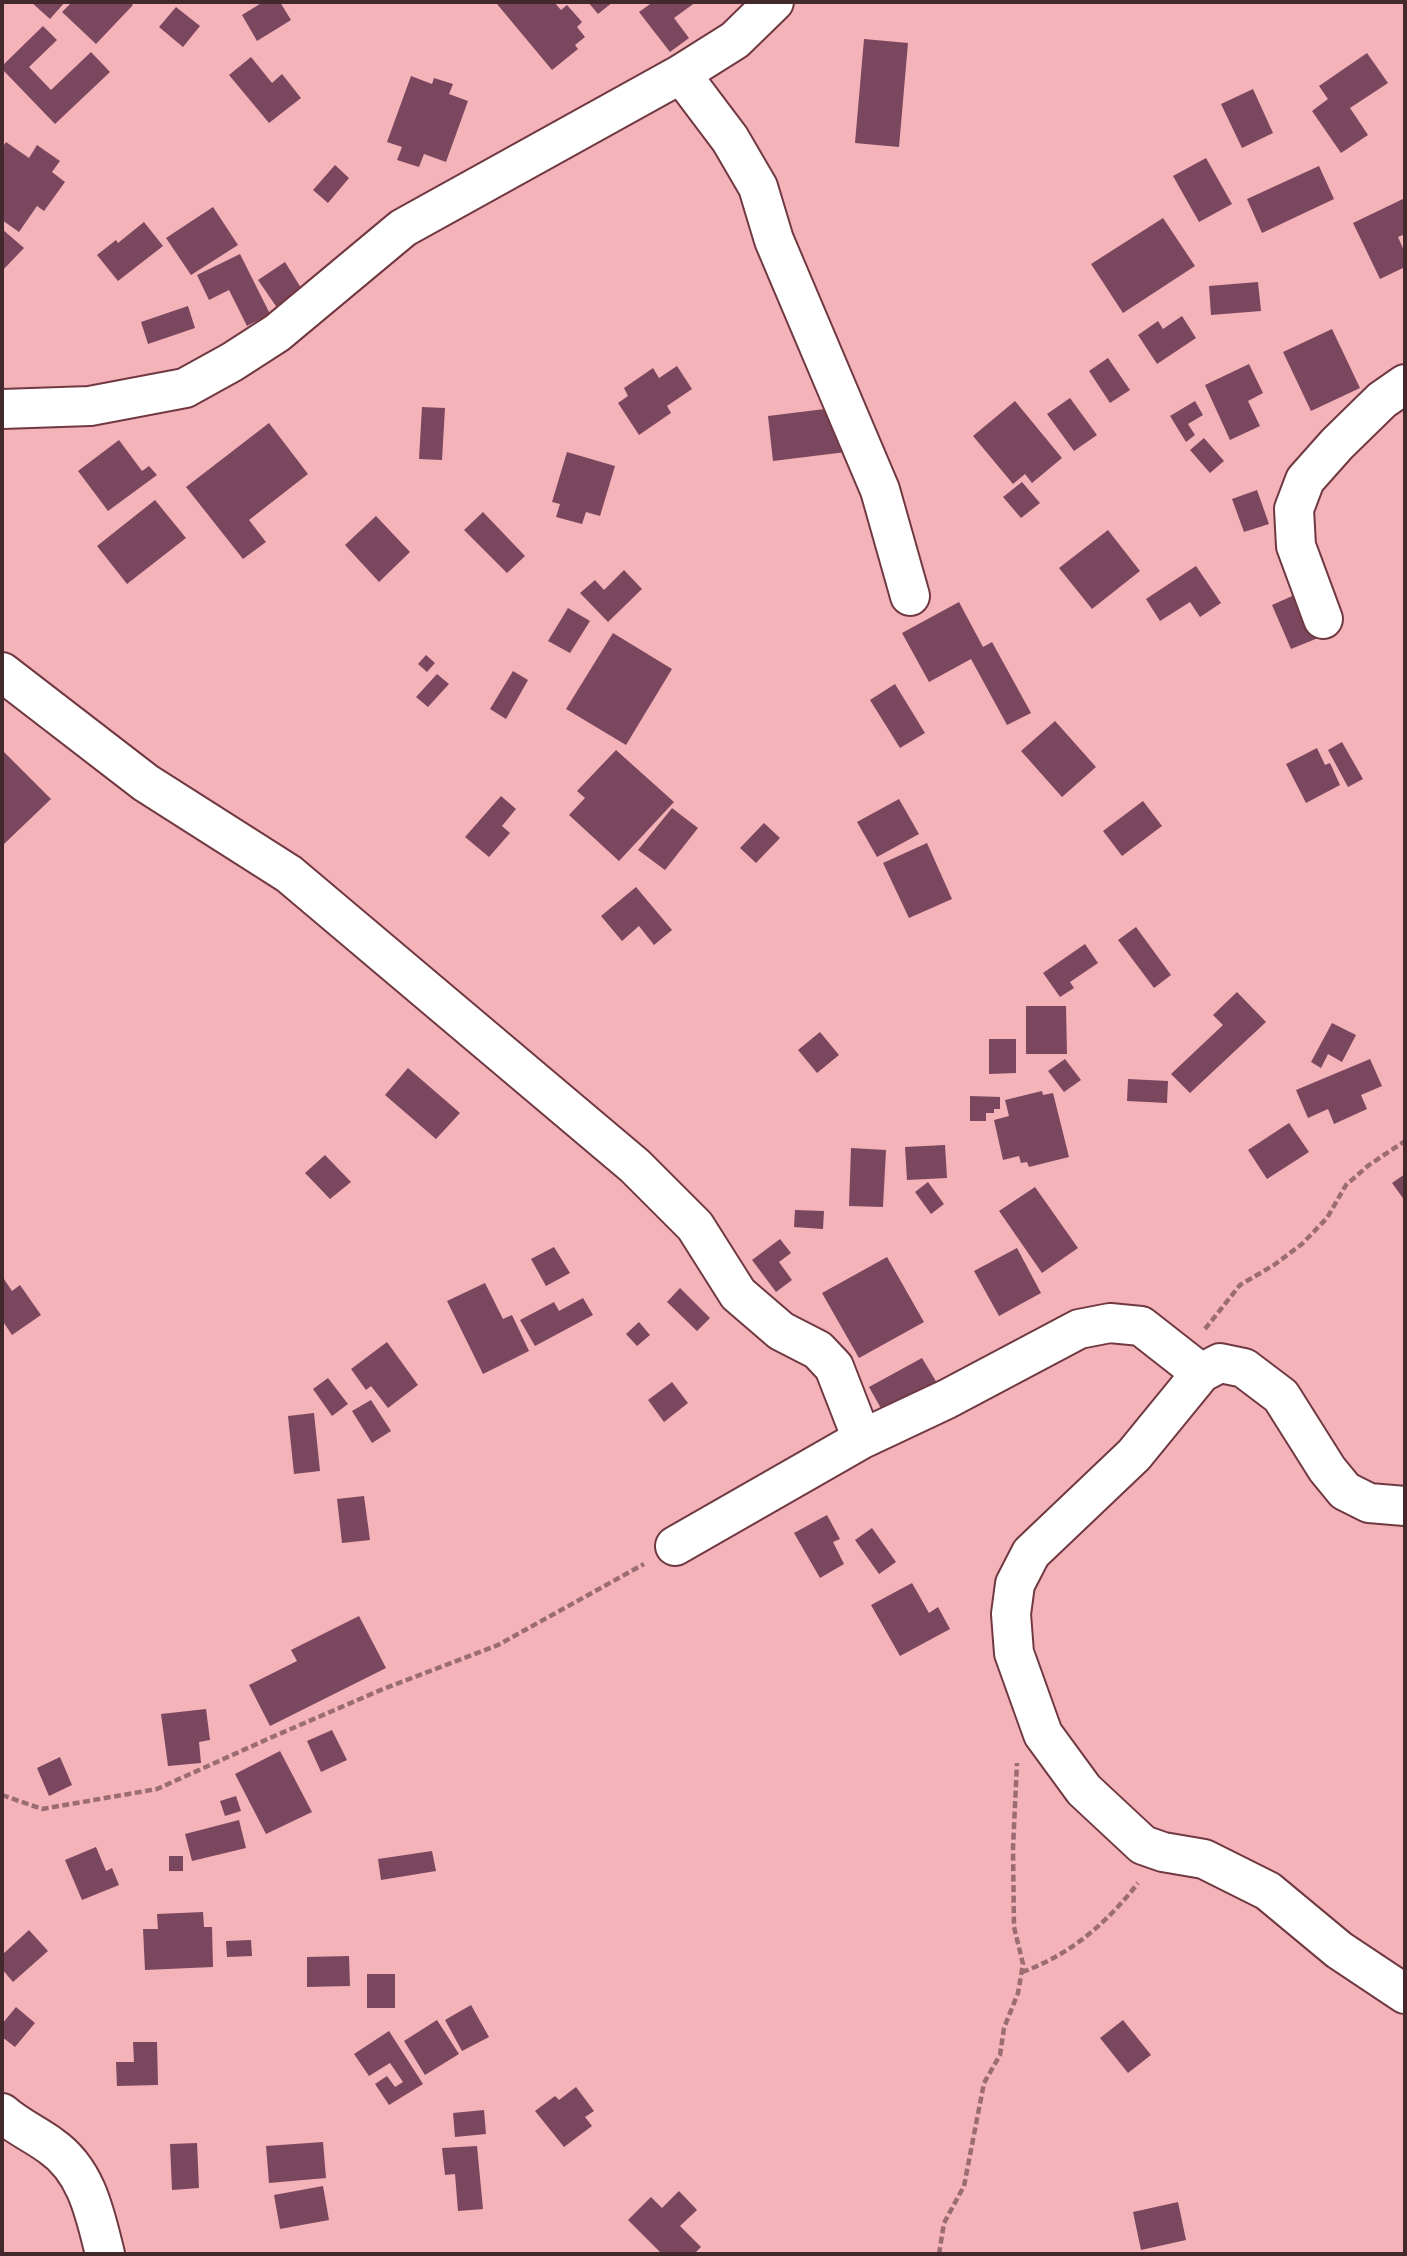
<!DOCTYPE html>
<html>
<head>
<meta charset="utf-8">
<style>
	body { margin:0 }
	#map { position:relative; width:1407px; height:2256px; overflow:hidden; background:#f4b2b9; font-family:"Open Sans",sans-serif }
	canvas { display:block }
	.frame { position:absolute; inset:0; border:4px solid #43292c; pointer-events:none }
</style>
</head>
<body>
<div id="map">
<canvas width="1407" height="2256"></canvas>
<div class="frame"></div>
</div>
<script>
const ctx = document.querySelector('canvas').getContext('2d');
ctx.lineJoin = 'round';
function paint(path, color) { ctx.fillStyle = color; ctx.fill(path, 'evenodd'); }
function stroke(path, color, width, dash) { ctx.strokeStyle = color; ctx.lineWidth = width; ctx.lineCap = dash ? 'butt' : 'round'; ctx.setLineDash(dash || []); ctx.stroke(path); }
paint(new Path2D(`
	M31,2H65L50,19Z
	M72,2H130L133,5L96,44L62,12Z
	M263,2H280L291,20L257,41L242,15Z
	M500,2H554L561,10L567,5L582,22L577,27L585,37L575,45L578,49L552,70L497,4Z
	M588,2H613L598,14Z
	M653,2H696L674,18L689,38L670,52L639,12Z
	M176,7L200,26L183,47L159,27Z
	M43,26L57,40L29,67L51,90L91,52L110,72L55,124L2,69V66Z
	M864,39L908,43L899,147L855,143Z
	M1367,53L1388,83L1350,108L1368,135L1341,153L1312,111L1328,99L1319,86Z
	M251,57L272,83L282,74L301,98L269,123L229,75Z
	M411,76L432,84L434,78L453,84L449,94L468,101L446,162L424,154L419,167L397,160L402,147L387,142Z
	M1253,89L1273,133L1242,148L1221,104Z
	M6,142L29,158L37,145L60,161L52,172L65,182L44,211L37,206L19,232L2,220V148Z
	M1206,158L1232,204L1199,222L1173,176Z
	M335,165L349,178L328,203L313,190Z
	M1319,166L1334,199L1262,233L1247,199Z
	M1405,198V234L1398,237L1405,253V267L1380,279L1353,223Z
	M213,207L238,245L191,275L166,238Z
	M1163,218L1195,266L1123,313L1091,264Z
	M144,222L163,246L118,281L97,255L116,240L118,243Z
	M2,229L24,248L2,271Z
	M240,254L270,314L247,326L229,290L209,300L197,275Z
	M285,262L306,296L280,312L258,280Z
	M1258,282L1261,311L1211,315L1209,286Z
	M188,306L195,328L148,344L141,322Z
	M1182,316L1196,338L1157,364L1138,335L1158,321L1163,329Z
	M1332,329L1360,388L1311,411L1283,352Z
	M1108,358L1130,390L1110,403L1089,371Z
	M1249,364L1263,393L1248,401L1260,426L1230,440L1205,385Z
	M677,366L692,389L667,406L671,413L639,435L618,403L628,396L624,388L653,368L659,378Z
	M1070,398L1097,435L1074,451L1047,414Z
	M1015,401L1062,458L1032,483L1025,474L1013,484L973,436Z
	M1195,401L1203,415L1188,424L1195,435L1186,442L1170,416Z
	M422,407L445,408L442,460L419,459Z
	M841,407L846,452L773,461L768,416Z
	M269,423L308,474L249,520L266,542L243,559L186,487Z
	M1204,438L1224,461L1210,473L1190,450Z
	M119,440L142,471L149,466L157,475L108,511L78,471Z
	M567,452L615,466L600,516L586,512L582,524L556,517L560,504L552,502Z
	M1022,482L1040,503L1021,518L1003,497Z
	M1257,490L1269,524L1244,532L1232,499Z
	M155,500L186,538L127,584L97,546Z
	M483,512L525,556L507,573L464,530Z
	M376,516L410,552L379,582L345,545Z
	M1108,530L1140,571L1092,609L1059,568Z
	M1196,566L1221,603L1200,617L1190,602L1160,621L1146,599Z
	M624,570L642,589L608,622L580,593L595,580L604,590Z
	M1299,593L1318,638L1291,649L1272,605Z
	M959,602L983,647L992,642L1031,713L1007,725L971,659L929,682L902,633Z
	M568,608L590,621L570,653L548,641Z
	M613,633L672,669L626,745L566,709Z
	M426,655L435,663L427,672L418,664Z
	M513,671L528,680L506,719L490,709Z
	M437,674L449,684L428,707L416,697Z
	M895,684L925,733L900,748L870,700Z
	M1055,721L1096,767L1062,797L1021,751Z
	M1342,742L1363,779L1348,787L1328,750Z
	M1317,748L1325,765L1330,763L1340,785L1306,803L1286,764Z
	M2,750L51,799L4,844L2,842Z
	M616,750L674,802L619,861L569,815L585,798L577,791Z
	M501,796L516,809L502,826L510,833L489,857L465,837Z
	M899,799L919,834L877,857L857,822Z
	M1143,801L1162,826L1122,856L1103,831Z
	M672,808L698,828L665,870L638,850Z
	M764,823L780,838L756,863L740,848Z
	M927,843L952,899L909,918L883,863Z
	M636,887L672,930L654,945L639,926L622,941L601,916Z
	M1136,927L1171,975L1154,988L1118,940Z
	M1085,944L1098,963L1070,982L1074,988L1060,997L1043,973Z
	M1237,992L1266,1022L1190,1093L1171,1074L1223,1025L1213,1015Z
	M1026,1006H1066L1067,1054H1026Z
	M1332,1023L1356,1035L1342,1062L1328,1054L1321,1068L1311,1062Z
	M820,1032L839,1055L817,1073L798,1050Z
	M989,1039H1016V1073L989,1074Z
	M1065,1059L1081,1080L1064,1092L1048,1071Z
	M1370,1059L1382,1086L1361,1095L1367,1109L1334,1124L1328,1109L1308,1118L1296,1090Z
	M408,1068L460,1113L436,1139L385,1095Z
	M1128,1079L1168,1081L1167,1103L1127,1101Z
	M1042,1091L1043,1095L1053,1093L1069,1157L1029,1167L1027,1162L1021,1163L1019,1156L1003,1160L994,1120L1009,1116L1005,1100Z
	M970,1096L1000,1097V1109H994V1113H986V1121H970Z
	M1289,1123L1309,1152L1267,1179L1248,1150Z
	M945,1145L947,1178L907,1180L905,1147Z
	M851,1148L886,1150L883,1207L849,1206Z
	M325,1155L351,1182L330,1199L305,1173Z
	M1405,1174V1201L1392,1183Z
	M928,1182L944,1204L931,1214L915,1192Z
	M1035,1187L1078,1248L1042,1273L999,1211Z
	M795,1210L824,1211L823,1229L794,1227Z
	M780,1239L791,1253L779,1262L792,1280L776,1292L752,1260Z
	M554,1247L570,1273L546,1286L531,1259Z
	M1017,1248L1041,1293L999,1316L974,1271Z
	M887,1257L924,1322L859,1358L822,1293Z
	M2,1276L12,1291L20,1285L41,1315L12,1335L2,1320Z
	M485,1283L503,1319L512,1315L529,1351L483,1374L447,1301Z
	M680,1288L710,1318L697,1331L667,1302Z
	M583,1298L593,1315L535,1346L520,1320L554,1302L559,1311Z
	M639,1322L650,1335L637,1346L626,1334Z
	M387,1342L418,1385L388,1408L371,1386L366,1390L351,1369Z
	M922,1358L937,1383L883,1412L869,1387Z
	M328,1378L348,1404L332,1416L313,1389Z
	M672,1382L688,1403L664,1422L648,1400Z
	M371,1400L391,1431L372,1443L352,1411Z
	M314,1413L320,1471L294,1474L288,1416Z
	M364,1496L370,1540L342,1543L337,1499Z
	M827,1515L840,1539L833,1542L844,1564L820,1578L794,1533Z
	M872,1528L896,1562L879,1574L855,1540Z
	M912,1583L929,1613L938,1607L950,1629L900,1656L871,1605Z
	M359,1616L386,1668L270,1726L249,1685L297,1661L291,1650Z
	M206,1709L210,1740L199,1742L201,1763L168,1766L161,1714Z
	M332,1730L347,1760L321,1772L307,1741Z
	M280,1751L312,1812L266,1834L235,1774Z
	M60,1757L72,1785L49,1796L37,1768Z
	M236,1796L241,1811L225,1816L220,1801Z
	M239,1820L246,1848L192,1861L185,1834Z
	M96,1847L106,1871L112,1868L119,1885L82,1900L65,1860Z
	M432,1851L436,1871L381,1880L378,1859Z
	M169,1856H183V1871H169Z
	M203,1912L204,1927H212L213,1967L145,1970L143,1929H158L157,1914Z
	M29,1930L48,1951L13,1982L2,1969V1955Z
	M251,1940L252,1956L227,1957L226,1941Z
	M349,1956L350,1986L307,1987V1957Z
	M367,1974H395V2008H367Z
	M471,2005L489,2037L462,2051L445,2020Z
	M16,2007L35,2023L15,2047L2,2037V2024Z
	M437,2020L459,2054L425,2075L404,2041Z
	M1123,2020L1151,2055L1128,2073L1100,2038Z
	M389,2031L423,2084L389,2105L375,2084L387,2076L395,2087L403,2082L390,2063L369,2076L354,2054Z
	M133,2042H157L158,2085L117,2086L116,2062H134Z
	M576,2087L594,2111L585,2117L592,2126L564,2147L535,2111L555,2096L559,2100Z
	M484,2110L486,2134L455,2137L453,2113Z
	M323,2142L326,2178L269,2183L266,2146Z
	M197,2143L199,2188L172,2190L170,2144Z
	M477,2146L483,2209L458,2211L455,2174L445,2175L442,2148Z
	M323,2186L329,2220L280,2229L274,2195Z
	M679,2191L697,2210L680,2226L701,2247L694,2254H662L628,2220L651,2197L662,2208Z
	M1178,2202L1186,2240L1141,2250L1133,2212Z`), '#7b475e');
const street = new Path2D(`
	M681,74L730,139L758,187L774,240L880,490L910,596
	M2,409L90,406L185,388L232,362L277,333L403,228L681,74L735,40L774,2
	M1323,619L1296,546L1294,509L1305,480L1337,444L1382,400L1405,384
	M2,672L146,783L289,874L635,1166L695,1226L738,1294L781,1331L818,1350L834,1367L862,1439
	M1405,1506L1369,1503L1345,1491L1327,1469L1281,1396L1244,1368L1220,1363L1201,1373L1134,1455L1031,1553L1015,1584L1011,1614L1014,1653L1043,1734L1084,1790L1143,1845L1163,1852L1204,1859L1268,1891L1339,1950L1405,1994
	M675,1546L862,1439L947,1399L1079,1329L1110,1323L1141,1326L1201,1373
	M2,2113C16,2126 35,2134 51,2146C87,2171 95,2214 105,2254`);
stroke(street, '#703941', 42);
stroke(new Path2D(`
	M1205,1329L1240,1285L1274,1265L1302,1244L1327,1218L1346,1185L1369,1165L1405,1141
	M2,1795L42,1809L157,1789L270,1738L383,1689L498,1645L644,1564
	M1022,1972C1070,1955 1107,1923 1138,1883
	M939,2254L944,2223L964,2186L984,2083L1000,2055L1004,2028L1018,1993L1023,1964L1014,1927L1013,1848L1017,1763`), '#9b6d72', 4.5, [7, 3.5]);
stroke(street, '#fff', 38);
</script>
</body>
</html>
